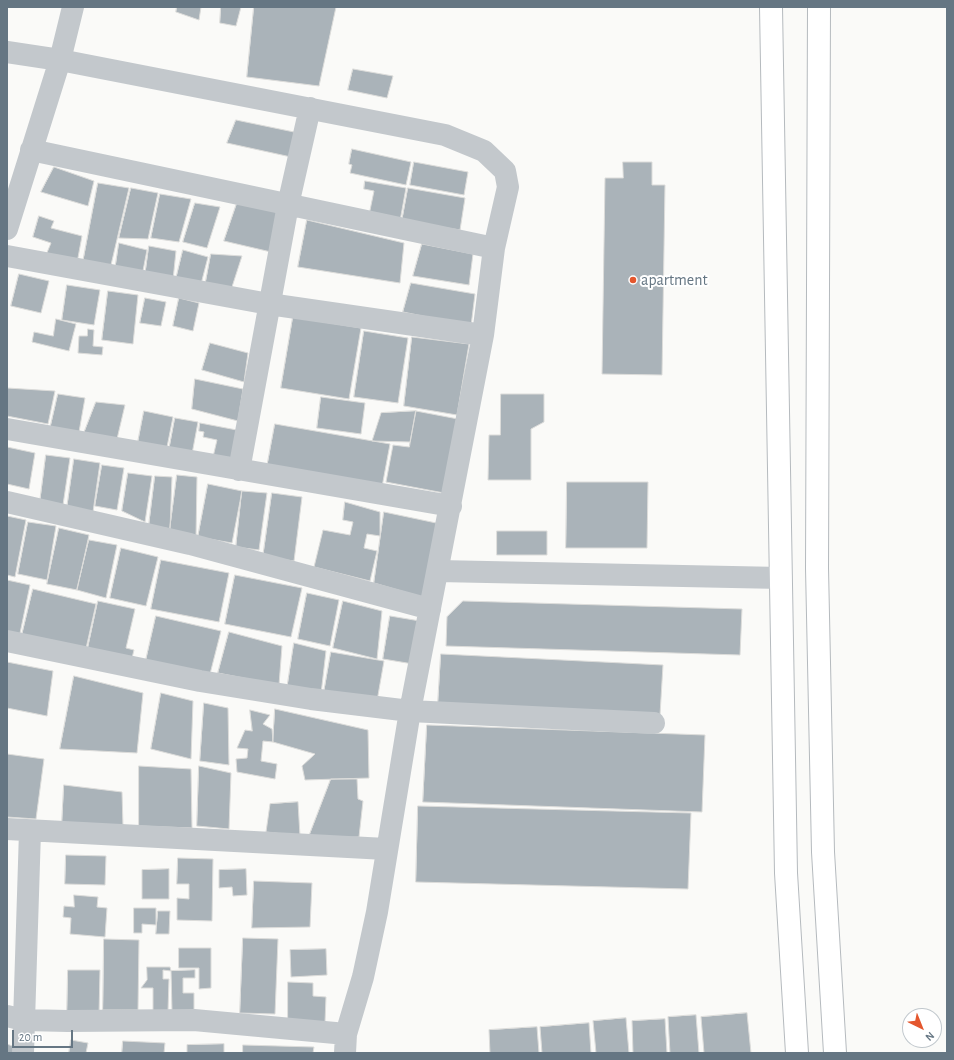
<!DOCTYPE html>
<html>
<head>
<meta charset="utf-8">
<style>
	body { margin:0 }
	#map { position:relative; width:954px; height:1060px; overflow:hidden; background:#fafaf8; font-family:"Alegreya Sans",sans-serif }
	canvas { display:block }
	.frame { position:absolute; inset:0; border:8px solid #657683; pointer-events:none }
	.north { position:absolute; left:902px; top:1008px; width:40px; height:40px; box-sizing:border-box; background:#fff; border:1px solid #c1c8cd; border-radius:50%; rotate:137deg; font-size:11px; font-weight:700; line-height:16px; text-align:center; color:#657683 }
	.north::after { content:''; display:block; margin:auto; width:14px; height:18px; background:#e4572e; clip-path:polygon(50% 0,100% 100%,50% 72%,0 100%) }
	.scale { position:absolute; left:12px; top:1030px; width:61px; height:18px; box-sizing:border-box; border:2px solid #657683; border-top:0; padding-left:5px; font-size:12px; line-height:14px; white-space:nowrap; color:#657683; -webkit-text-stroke:3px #fff; paint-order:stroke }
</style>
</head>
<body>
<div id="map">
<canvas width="954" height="1060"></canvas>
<div class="frame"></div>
<div class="north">N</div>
<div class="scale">20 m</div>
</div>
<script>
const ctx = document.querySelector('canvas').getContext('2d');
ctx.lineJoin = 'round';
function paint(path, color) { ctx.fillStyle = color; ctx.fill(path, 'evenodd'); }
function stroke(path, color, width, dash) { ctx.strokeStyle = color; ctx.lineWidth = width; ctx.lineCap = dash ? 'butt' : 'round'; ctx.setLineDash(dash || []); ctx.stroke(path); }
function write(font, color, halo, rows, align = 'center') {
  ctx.font = font + ' "Alegreya Sans",sans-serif'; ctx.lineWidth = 4; ctx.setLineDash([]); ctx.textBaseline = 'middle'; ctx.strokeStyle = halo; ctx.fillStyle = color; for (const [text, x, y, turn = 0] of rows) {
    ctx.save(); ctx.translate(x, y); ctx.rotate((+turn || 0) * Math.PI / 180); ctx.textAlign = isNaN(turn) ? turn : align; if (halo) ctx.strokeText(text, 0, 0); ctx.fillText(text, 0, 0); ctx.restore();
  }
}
const building = new Path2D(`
	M177,7H201L199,20L176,12Z
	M221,7H241L236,26L220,23Z
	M254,7H336L319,86L247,77Z
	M353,69L393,76L387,98L348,90Z
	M236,120L294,132L291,157L227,143Z
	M352,149L411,162L406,185L350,173L352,165L349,164Z
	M414,162L468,172L464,195L410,185Z
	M623,162H652V185H665L662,375L602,374L605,178H623Z
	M54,167L94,181L88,206L41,192Z
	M365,181L406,188L400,221L369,215L374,191L364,189Z
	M98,183L129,188L111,265L83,262Z
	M131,188L158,193L148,239L119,238Z
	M408,188L465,198L460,230L402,221Z
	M160,194L191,199L179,242L151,238Z
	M195,203L220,207L207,248L183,242Z
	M237,203L282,211L271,252L224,241Z
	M39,216L54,221L51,228L82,236L77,263L46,255L51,243L33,237Z
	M307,220L404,243L400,283L298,267Z
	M119,243L147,250L142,276L115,270Z
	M422,244L473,254L469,285L413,276Z
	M149,246L176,251L173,280L145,276Z
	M183,250L208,257L201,284L176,279Z
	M211,254L242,256L231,290L205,286Z
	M19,274L49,281L41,313L11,306Z
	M411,283L475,294L471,326L403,312Z
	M67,285L100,290L94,325L62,320Z
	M108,291L138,295L133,344L102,340Z
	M145,298L166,302L161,326L140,323Z
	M179,298L199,303L193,331L173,326Z
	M293,317L361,328L349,399L281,388Z
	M56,319L76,324L69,351L32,342L34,332L53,336Z
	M88,329L94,330L93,346L103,347L102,355L78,353L79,336H87Z
	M364,331L408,338L398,403L354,397Z
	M412,337L469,344L457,415L404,406Z
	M210,343L248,353L244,382L202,370Z
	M195,379L243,389L238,421L192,409Z
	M7,388L55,391L48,424L7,416Z
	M58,394L85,398L79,432L50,429Z
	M501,394H544V422L531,429V480H488L489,435H500Z
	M321,397L365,403L361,434L317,428Z
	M96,402L125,405L117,439L84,433Z
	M144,411L173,417L167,447L138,442Z
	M416,411L458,419L444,493L386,482L393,445L409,447Z
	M416,411L410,442L372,441L381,413Z
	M175,418L198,422L192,454L169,450Z
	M200,423L242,431L236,461L213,457L217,440L203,437L204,432L199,431Z
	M275,424L390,444L382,487L267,467Z
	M7,447L35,453L29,489L7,484Z
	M46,455L70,458L63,505L40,502Z
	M74,459L100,463L93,512L67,508Z
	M102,465L124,468L117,510L95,506Z
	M128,473L152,476L145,522L122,511Z
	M177,475L197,477L196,537L170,529Z
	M155,476L172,477L170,529L149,525Z
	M567,482H648L647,548H566Z
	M208,484L242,491L232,543L198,537Z
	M242,491L267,493L259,550L236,547Z
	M272,493L302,497L294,561L263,557Z
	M345,502L380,512V536L367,534L364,548L377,551L370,581L314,567L323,530L350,535L353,522L343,520Z
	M384,512L441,524L425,598L374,583Z
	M7,516L26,520L15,577L7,575Z
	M28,522L56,526L47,580L18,574Z
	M59,528L89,535L77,590L47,584Z
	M497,531H547V555H497Z
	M89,540L117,545L106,598L77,590Z
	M121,548L158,557L146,606L110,598Z
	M161,560L229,573L219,622L151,609Z
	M235,575L302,588L291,637L225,624Z
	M7,580L30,585L19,638L7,635Z
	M33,589L96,604L85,653L21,639Z
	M307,593L339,600L330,646L298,639Z
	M98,601L135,609L126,648L134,650L131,662L87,652Z
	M343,601L382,611L377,659L333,648Z
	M463,601L742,609L740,655L446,646L447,617Z
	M156,616L221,631L210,674L146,660Z
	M390,616L420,621L413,664L383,659Z
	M229,632L282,646L279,685L218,673Z
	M294,643L326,651L321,694L287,689Z
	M331,652L384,661L377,701L324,692Z
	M441,654L663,665L660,715L438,703Z
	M7,662L53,671L47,716L7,708Z
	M74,676L143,693L137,753L60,749Z
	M161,693L193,701L191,759L151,749Z
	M204,703L228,708L229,765L200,761Z
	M275,709L368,730L369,778L305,780L302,766L315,754L273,742Z
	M250,710L270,715L263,724L272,729L273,742L263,741L261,761L277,764L275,779L237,772L236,759L247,758L248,749L237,748L245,730L252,731Z
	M427,725L705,735L702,812L423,802Z
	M7,754L44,759L36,819L7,817Z
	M139,766L191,769L192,828L139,826Z
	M199,766L231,773L229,829L197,826Z
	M331,779H357L358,799L363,801L359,837L308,839Z
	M64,785L122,792L123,826L62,823Z
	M298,802L300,836L266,832L270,804Z
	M418,806L691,813L688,889L416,882Z
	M66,855L106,856L105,885L65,884Z
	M178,858L213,859L212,921L177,920V898L189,899V884H177Z
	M169,869V899H142V870Z
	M246,869L247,895L233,896L232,887L219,888V870Z
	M254,881L312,883L310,927L252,928Z
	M74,895L98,897L97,907L107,908L105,937L70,934L71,918L63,917L64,906L74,907Z
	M134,908H156V925L142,924V933H134Z
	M158,911H170L169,934H156Z
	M243,938L278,939L275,1014L240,1013Z
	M104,939L139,940L138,1010H103Z
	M179,948H211V988L199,989V968H179Z
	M326,949L327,975L291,977L290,950Z
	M147,967H170L171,971L163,970V979H169L168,1011H153V988H141L147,980Z
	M68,970H100L99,1015L67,1014Z
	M195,970V978H183V993H194V1010L172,1011L171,971Z
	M288,982L313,983V996L326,997L325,1022L288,1021Z
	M747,1013L751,1053H704L701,1017Z
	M696,1015L699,1053H670L668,1017Z
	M626,1018L629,1053H596L593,1021Z
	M665,1019L667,1053H633L632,1021Z
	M589,1023L591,1053H542L540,1027Z
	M537,1027L539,1053H490L489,1030Z
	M71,1040L88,1043L86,1053H69Z
	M123,1041L165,1043L164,1053H122Z
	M7,1044L15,1047V1053H7Z
	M224,1044V1053H187V1045Z
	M243,1045L314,1047L313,1053H243Z`);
paint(building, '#aab3b9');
stroke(building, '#dcdcda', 1);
const primary = new Path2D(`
	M771,7L786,873L797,1053
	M819,7L817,568L823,852L835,1053`);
stroke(primary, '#b5babe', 24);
stroke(new Path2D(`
	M7,52L60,60L445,135L484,151L505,171L508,187L494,248L483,335L410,711L377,912L363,977L346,1034L345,1053
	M31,150L494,248
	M7,229L60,60L73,7
	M7,256L269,304L483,335
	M7,429L451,506
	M239,470L288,205L310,108
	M7,502L190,544L430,609
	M438,571L781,578
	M7,641L200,681L311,699L410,711L654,723
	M7,829L386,849
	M7,1016L24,1020L68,1021L194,1020L346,1034
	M23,1053L30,831`), '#c3c8cc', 22);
stroke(primary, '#fff', 22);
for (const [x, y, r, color] of [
	[633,280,4,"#e4572e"]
]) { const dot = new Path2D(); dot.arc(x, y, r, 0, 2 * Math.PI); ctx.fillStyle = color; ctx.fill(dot); stroke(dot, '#fff', 1.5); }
write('16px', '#657683', '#fff', [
	["apartment",641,280]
], 'left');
</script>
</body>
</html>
